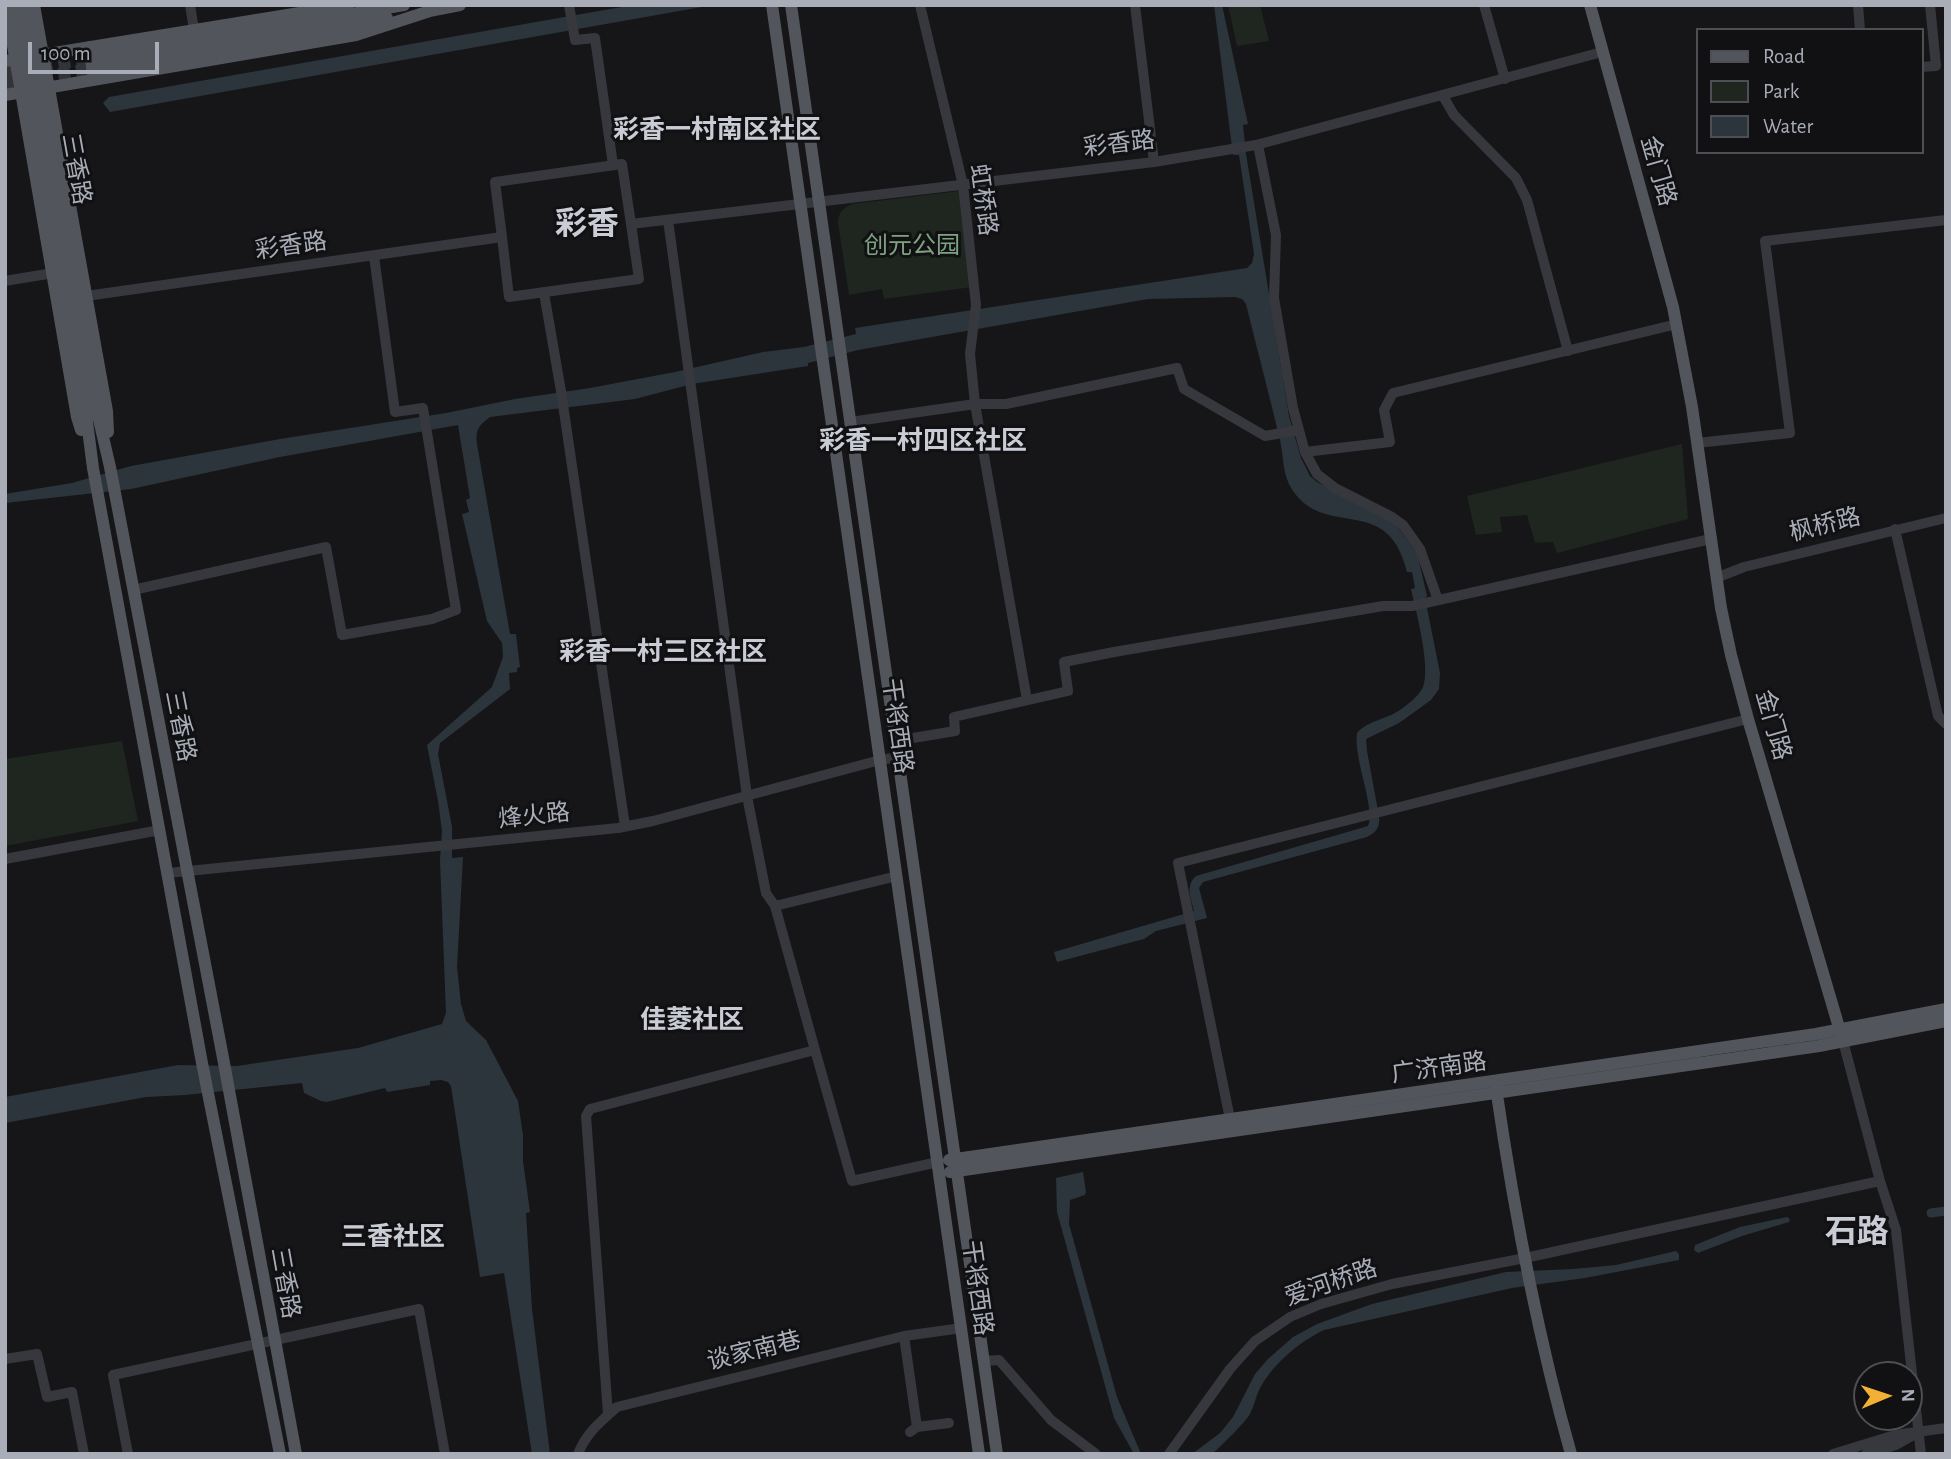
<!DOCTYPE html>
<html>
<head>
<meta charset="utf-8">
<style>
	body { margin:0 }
	#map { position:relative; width:1951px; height:1459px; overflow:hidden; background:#161618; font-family:"Alegreya Sans",sans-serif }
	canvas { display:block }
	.frame { position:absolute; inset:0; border:7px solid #a8adb8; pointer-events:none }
	.legend { position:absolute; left:1696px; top:28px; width:228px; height:126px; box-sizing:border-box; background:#111113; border:2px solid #4d4f55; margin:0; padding:9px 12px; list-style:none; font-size:21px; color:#a8adb8 }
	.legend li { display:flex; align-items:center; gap:14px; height:35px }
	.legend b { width:35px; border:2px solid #4d4f55 }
	.north { position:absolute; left:1853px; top:1361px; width:70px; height:70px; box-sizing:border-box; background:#111113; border:2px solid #4d4f55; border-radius:50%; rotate:88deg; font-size:19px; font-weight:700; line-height:28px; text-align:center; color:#a8adb8 }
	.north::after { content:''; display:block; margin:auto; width:24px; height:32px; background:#f2b134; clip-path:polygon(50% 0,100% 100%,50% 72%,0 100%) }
	.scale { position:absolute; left:28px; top:42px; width:131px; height:32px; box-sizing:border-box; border:4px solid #a8adb8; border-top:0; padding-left:9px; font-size:21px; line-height:24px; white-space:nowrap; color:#a8adb8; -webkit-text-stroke:5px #111113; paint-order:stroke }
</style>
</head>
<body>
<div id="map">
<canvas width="1951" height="1459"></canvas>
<div class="frame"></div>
<ul class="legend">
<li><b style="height:9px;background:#53555c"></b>Road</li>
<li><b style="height:19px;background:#1e261f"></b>Park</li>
<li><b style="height:19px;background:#2c353c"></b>Water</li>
</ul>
<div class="north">N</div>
<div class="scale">100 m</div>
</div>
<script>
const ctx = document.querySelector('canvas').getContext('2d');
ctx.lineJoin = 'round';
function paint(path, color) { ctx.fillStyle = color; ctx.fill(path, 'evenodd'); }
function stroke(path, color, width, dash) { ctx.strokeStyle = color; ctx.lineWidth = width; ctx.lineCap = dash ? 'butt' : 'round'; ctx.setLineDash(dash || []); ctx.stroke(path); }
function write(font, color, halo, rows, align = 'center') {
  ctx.font = font + ' "Alegreya Sans","Noto Sans SC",sans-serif'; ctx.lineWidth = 6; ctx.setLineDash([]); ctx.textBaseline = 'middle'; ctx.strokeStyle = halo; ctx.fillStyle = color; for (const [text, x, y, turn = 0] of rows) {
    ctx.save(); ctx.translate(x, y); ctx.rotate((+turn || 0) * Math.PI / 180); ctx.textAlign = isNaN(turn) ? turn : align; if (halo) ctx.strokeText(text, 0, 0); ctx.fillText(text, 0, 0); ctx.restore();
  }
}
paint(new Path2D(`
	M1228,5H1260L1269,41L1237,46Z
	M960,191L972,287L884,299L882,289L849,295L838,223C838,213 843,208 852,204Z
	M1682,444L1688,519L1557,553L1553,542L1535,543L1527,515L1500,517L1502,532L1476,535L1467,496Z
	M122,741L138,821L5,846V759Z`), '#1e261f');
paint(new Path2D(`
	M633,5H713L110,112L103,103L109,97Z
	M1214,5H1222L1248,124L1243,125L1246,154L1289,416L1301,458L1310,476L1317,482L1395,523L1417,553L1427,596L1425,598L1440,673L1439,689L1431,700L1399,723L1366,739L1367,751L1379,816C1380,827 1377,832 1367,837L1203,882L1199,888L1207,918L1156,931L1144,939L1057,962L1054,952L1194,911C1191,898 1185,886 1196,876L1368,826C1376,809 1353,758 1357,733C1367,721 1387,719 1400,710C1408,704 1419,696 1423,687C1431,667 1416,611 1411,589L1415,588L1412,572H1407C1388,492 1327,540 1293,491C1282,475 1284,458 1280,440C1269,394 1257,349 1246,304L1242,299L1235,297L1148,299L858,350L808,363V366L692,384L635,399L490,417C479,425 475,430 477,444L510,634H516L520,667L517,668V672L509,673L510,689L440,743L438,754L452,827V858L463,857L457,967L461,1004L466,1021L486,1040L518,1101L523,1135V1161L530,1212L526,1213L532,1309L550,1454H532L504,1273L480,1277L451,1086L448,1082L441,1080L430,1081V1085L387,1092L385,1088L327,1102L321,1101L304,1093L302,1083L185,1095L146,1097L5,1123V1097L178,1065L237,1066L358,1048L442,1024L446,1013L440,860L442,831L438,801L427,745L492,687L503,657L502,643L487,621L462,514L469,512L466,500L470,498L458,425L280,457L131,489L5,503V494L72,483L131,466L280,439L446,413L515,399L590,388L675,372L763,352L804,347L856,334L855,328L1247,268L1252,263L1254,254L1239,155H1233Z
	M1083,1172L1086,1192L1085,1195L1070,1200L1069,1224L1117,1397L1141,1454H1134L1114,1418L1057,1212L1056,1178Z
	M1787,1217L1790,1219L1789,1222L1742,1236L1698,1253L1694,1250L1695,1245L1740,1227Z
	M1676,1251L1679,1254V1260L1585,1278L1512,1288L1324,1330C1299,1342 1274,1363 1260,1388C1256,1396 1254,1406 1250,1414C1243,1425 1222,1445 1212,1454H1192L1220,1433L1233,1417L1255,1374L1268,1359L1293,1337L1317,1324L1372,1304L1506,1272L1573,1269L1616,1265Z`), '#2c353c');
stroke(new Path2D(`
	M1931,1213L1946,1211`), '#2c353c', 9);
stroke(new Path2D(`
	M5,73L99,57
	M5,83L101,67`), '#333438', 12, [12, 6]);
stroke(new Path2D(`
	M190,5L194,30
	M569,5L575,40L595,38L613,165
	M1135,5L1154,162
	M1484,5L1505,79
	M1858,5L1860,30
	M1921,67L1936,66L1930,5
	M1443,96L1454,115L1516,178L1527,200L1568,351
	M1258,145L1276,235L1274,298L1293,408L1305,452L1317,474L1335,488L1392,517L1403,525L1420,549L1438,600
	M668,220L747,796L766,893L775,906
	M502,237L495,182L622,164L631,224
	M5,281L53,273
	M544,293L561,391L625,826
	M86,296L502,237L509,297L639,279L631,224L1154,162L1256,145L1602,52
	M850,422L975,404L970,354L976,305L963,185L920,5
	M1697,443L1790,433L1765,241L1946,220
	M1305,452L1390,442L1384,410L1393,393L1677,324
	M1895,529L1938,716L1946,724
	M1716,578L1744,567L1946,518
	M133,590L326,547L342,635L432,619L456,610L423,408L395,412L374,256
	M1027,700L975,404H1006L1177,368L1184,389L1265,436L1299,430
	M895,741L955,731L954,717L1068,691L1064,662L1114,652L1383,606H1412L1711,539
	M5,859L160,830
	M168,873L618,828L653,821L880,760L898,757
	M1843,1041L1880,1181L1896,1230L1921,1454
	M815,1050L775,906L897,876
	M1230,1119L1178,863L1748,719
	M904,1336L917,1427
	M5,1359L37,1354L47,1397L72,1392L84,1454
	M984,1361L999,1360L1051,1420L1096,1454
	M608,1414L586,1116L590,1109L815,1050L852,1181L938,1162
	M910,1432L917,1427L949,1423
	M128,1454L113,1375L419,1309L445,1454
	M578,1454C586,1433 601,1421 617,1407L904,1336L962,1328
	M1169,1454L1230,1369L1255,1341L1290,1317L1321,1304L1392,1284L1525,1258L1880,1181
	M1833,1454L1895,1435L1946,1428
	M1866,1454L1896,1445L1912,1436`), '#37383d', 10);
stroke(new Path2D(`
	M6,5L77,417L81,430
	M34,5L107,411L108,432
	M772,5L979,1454
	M791,5L997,1454
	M1590,5L1673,307L1692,407L1721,608L1731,655L1748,719L1843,1041
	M429,11L460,5
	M89,47L94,80
	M99,57L404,5
	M5,61L348,5
	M101,67L387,18
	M5,95L356,35L436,9
	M97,411L110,467L224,1063L296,1454
	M86,414L93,468L202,1063L280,1454
	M1496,1088C1514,1211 1537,1334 1571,1454
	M949,1160L1816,1034L1946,1009
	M950,1172L1819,1046L1946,1021`), '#53555c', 12);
stroke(new Path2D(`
	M14,5L86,414
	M25,5L97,411`), '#53555c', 12);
write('24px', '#a8adb8', '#111113', [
	["彩香路",1119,144,-7],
	["三香路",76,169,80],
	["金门路",1658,171,74],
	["虹桥路",983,200,82],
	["彩香路",291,246,-8],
	["枫桥路",1825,525,-14],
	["金门路",1773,725,74],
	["三香路",180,726,79],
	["干将西路",897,726,82],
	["烽火路",534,816,-6],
	["广济南路",1439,1068,-8],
	["三香路",285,1283,80],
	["爱河桥路",1331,1283,-19],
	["干将西路",977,1288,82],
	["谈家南巷",754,1351,-14]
]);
write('24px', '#7fa381', '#111113', [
	["创元公园",912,246]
]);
write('bold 26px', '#c9ccd4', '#111113', [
	["彩香一村南区社区",717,130],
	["彩香一村四区社区",923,441],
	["彩香一村三区社区",663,652],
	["佳菱社区",692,1020],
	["三香社区",393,1237]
]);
write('bold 32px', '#c9ccd4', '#111113', [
	["彩香",587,224],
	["石路",1857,1232]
]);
</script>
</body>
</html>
